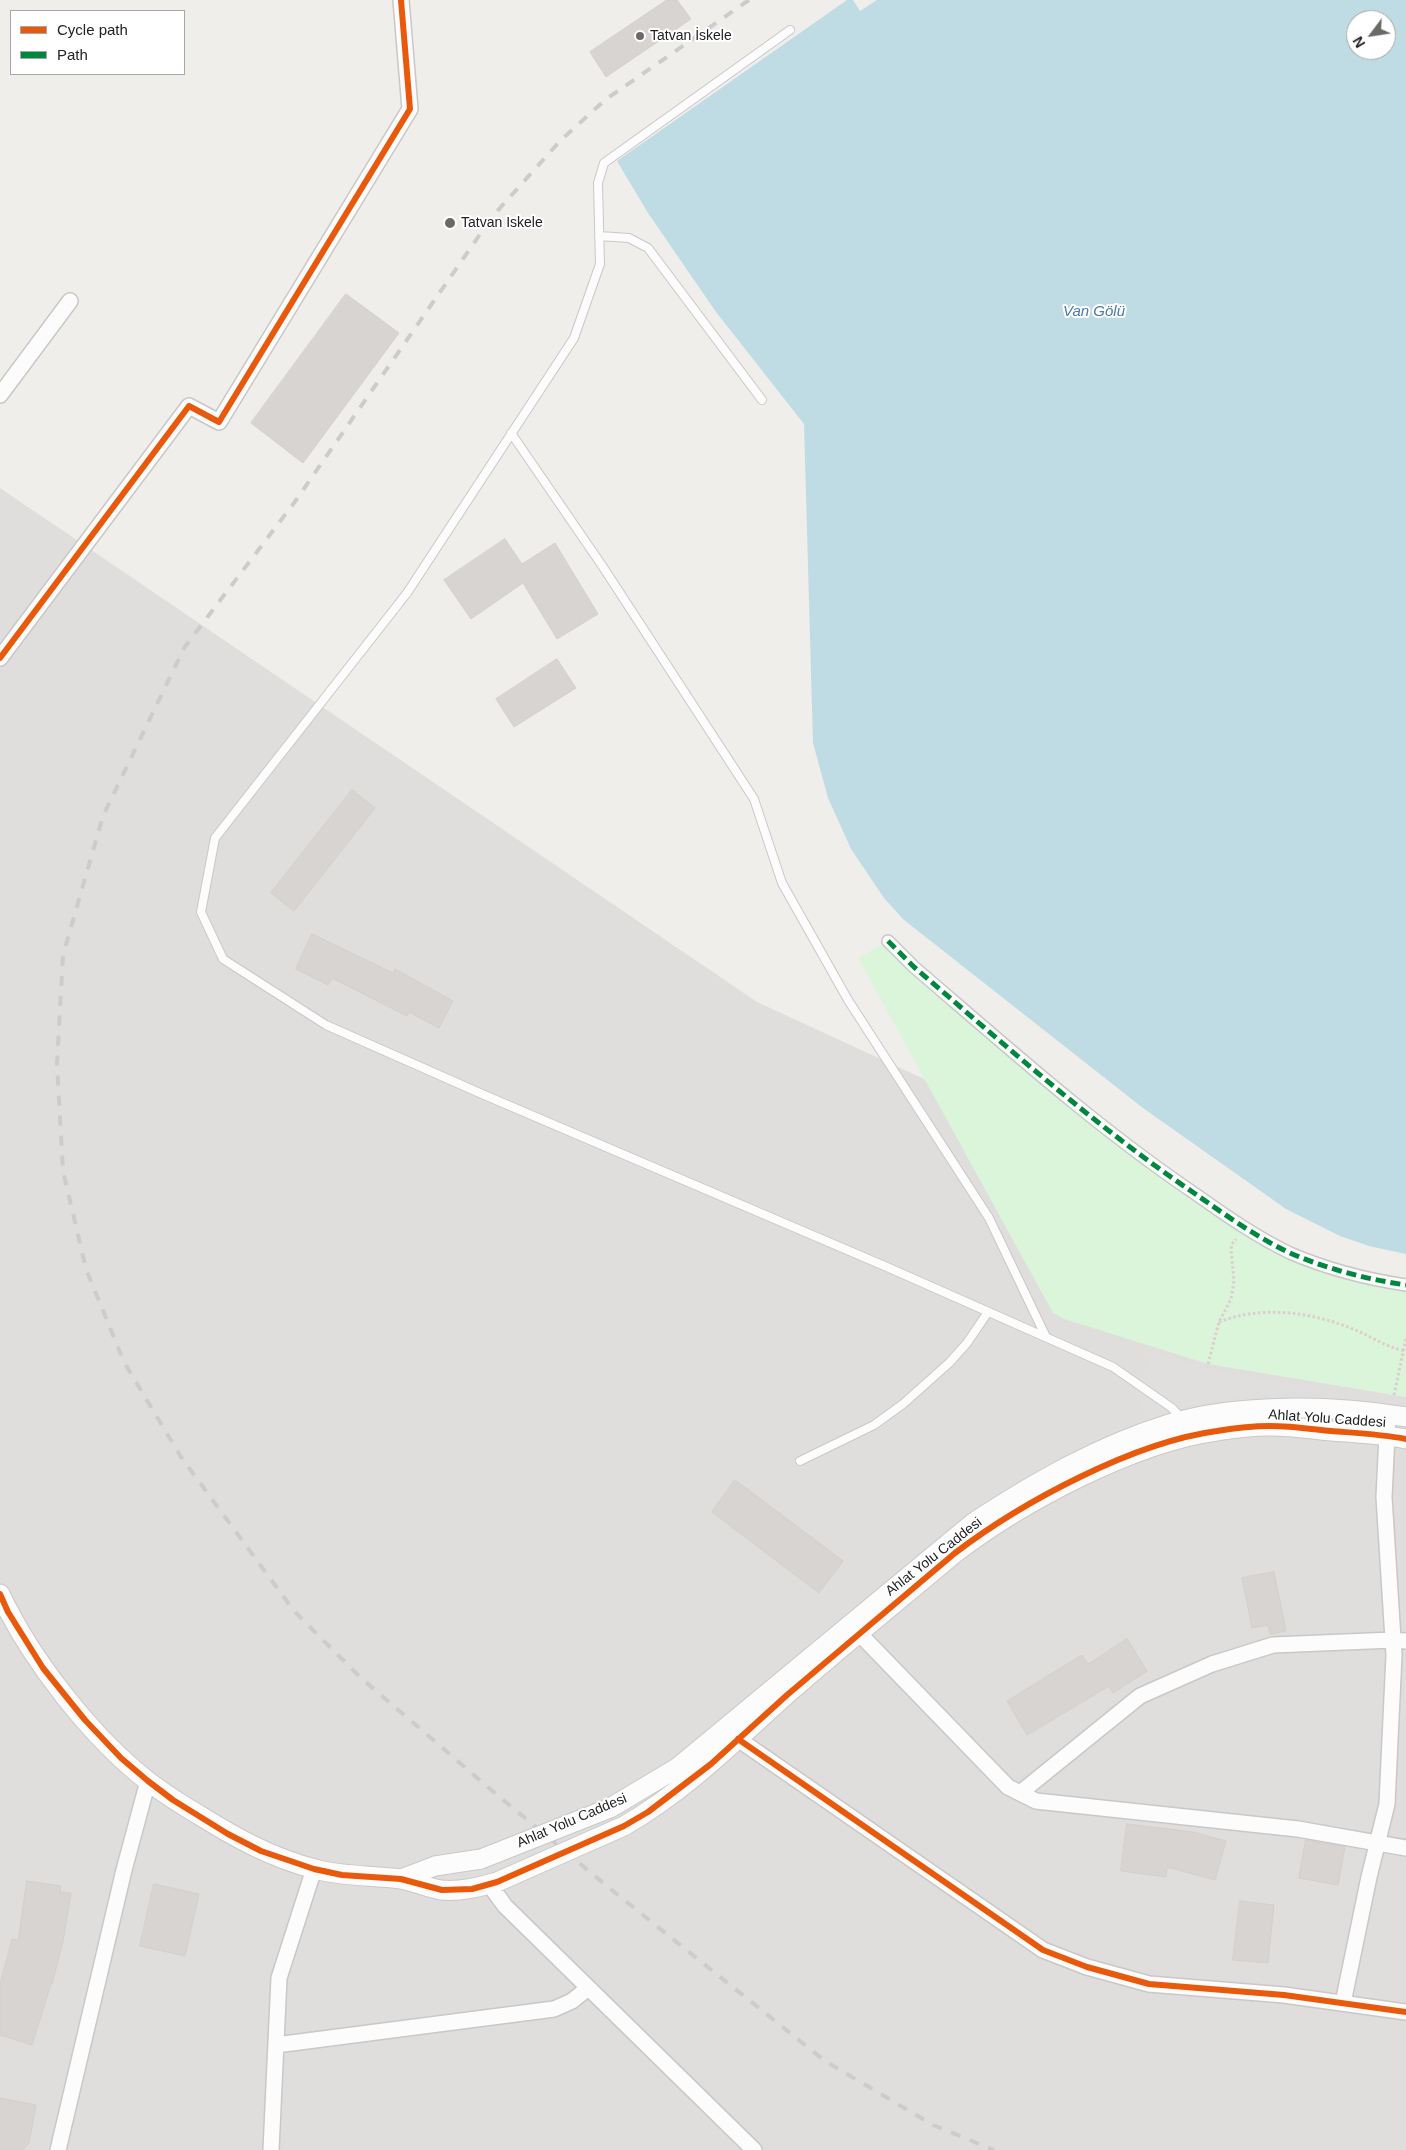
<!DOCTYPE html>
<html>
<head>
<meta charset="utf-8">
<style>
	body { margin:0 }
	#map { position:relative; width:1406px; height:2150px; overflow:hidden; background:#f0eeeb; font-family:Helvetica,sans-serif }
	canvas { display:block }
	.legend { position:absolute; left:10px; top:10px; width:175px; height:65px; box-sizing:border-box; background:#fff; border:1px solid #a7a7a7; margin:0; padding:6px 9px; list-style:none; font-size:15px; color:#222 }
	.legend li { display:flex; align-items:center; gap:10px; height:25px }
	.legend b { width:25px; border:1px solid #a7a7a7 }
	.north { position:absolute; left:1346px; top:10px; width:50px; height:50px; box-sizing:border-box; background:#fff; border:1px solid #a7a7a7; border-radius:50%; rotate:239deg; font-size:14px; font-weight:700; line-height:20px; text-align:center; color:#222 }
	.north::after { content:''; display:block; margin:auto; width:18px; height:22px; background:#6a6968; clip-path:polygon(50% 0,100% 100%,50% 72%,0 100%) }
</style>
</head>
<body>
<div id="map">
<canvas width="1406" height="2150"></canvas>
<ul class="legend">
<li><b style="height:6px;background:#e8590c"></b>Cycle path</li>
<li><b style="height:6px;background:#00873e"></b>Path</li>
</ul>
<div class="north">N</div>
</div>
<script>
const ctx = document.querySelector('canvas').getContext('2d');
ctx.lineJoin = 'round';
function paint(path, color) { ctx.fillStyle = color; ctx.fill(path, 'evenodd'); }
function stroke(path, color, width, dash) { ctx.strokeStyle = color; ctx.lineWidth = width; ctx.lineCap = dash ? 'butt' : 'round'; ctx.setLineDash(dash || []); ctx.stroke(path); }
function write(font, color, halo, rows, align = 'center') {
  ctx.font = font + ' Helvetica,sans-serif'; ctx.lineWidth = 4; ctx.setLineDash([]); ctx.textBaseline = 'middle'; ctx.strokeStyle = halo; ctx.fillStyle = color; for (const [text, x, y, turn = 0] of rows) {
    ctx.save(); ctx.translate(x, y); ctx.rotate((+turn || 0) * Math.PI / 180); ctx.textAlign = isNaN(turn) ? turn : align; if (halo) ctx.strokeText(text, 0, 0); ctx.fillText(text, 0, 0); ctx.restore();
  }
}
paint(new Path2D(`
	M0,488L757,1002L1406,1301V2150H0Z`), '#dfdedc');
paint(new Path2D(`
	M888,941L1097,1121L1289,1252L1406,1285V1397L1208,1364L1064,1319L1053,1313L858,958Z`), '#daf5da');
paint(new Path2D(`
	M1152,1352L1206,1368L1319,1389L1226,1399L1187,1407L1149,1420L1134,1393Z`), '#e0dfde');
paint(new Path2D(`
	M847,0H853L860,11L877,0H1406V1254L1369,1246L1340,1236L1286,1209L1143,1108L904,920L884,898L851,849L828,798L813,743L804,424L716,312L648,213L617,161ZM1356,20H1386V50H1356Z`), '#bfdbe3');
const building = new Path2D(`
	M667,0H677L691,19L606,77L590,52Z
	M346,294L399,333L303,463L251,423Z
	M505,539L522,564L555,543L598,614L557,639L523,583L471,619L444,580Z
	M557,659L576,688L514,727L496,699Z
	M352,790L375,808L294,911L271,893Z
	M312,934L393,973L395,969L453,1001L439,1028L409,1012L407,1016L332,978L328,985L296,969Z
	M735,1480L843,1561L819,1593L712,1512Z
	M1274,1572L1286,1631L1270,1634L1268,1625L1252,1628L1242,1578Z
	M1127,1639L1147,1671L1113,1693L1109,1686L1027,1735L1007,1701L1082,1655L1088,1664Z
	M1127,1824L1193,1832L1226,1841L1215,1880L1167,1867L1166,1877L1121,1871Z
	M1306,1840L1345,1847L1338,1885L1299,1878Z
	M27,1881L61,1886L60,1892L71,1893L63,1942L52,1984H51L32,2045L0,2035V1984L12,1939L18,1940Z
	M154,1884L199,1894L185,1956L140,1946Z
	M1240,1901L1274,1905L1268,1963L1233,1960Z
	M0,2098L36,2105L29,2143L23,2150H0Z`);
paint(building, '#d7d4d2');
stroke(building, '#d3d0cc', 1);
const service = new Path2D(`
	M790,30L604,163L598,183L600,264L574,338L407,593L215,838L201,912L223,959L326,1025L482,1094L887,1267L1113,1367L1172,1408L1182,1419
	M599,236L629,238L648,248L762,400
	M511,433L603,567L754,799L782,883L848,1000L989,1218L1046,1337
	M800,1461L874,1425L903,1404L949,1363L967,1343L988,1312`);
const pedestrian = new Path2D(`
	M888,941L914,967C1005,1045 1095,1126 1194,1193C1224,1214 1256,1237 1290,1253C1327,1269 1366,1279 1406,1285`);
const minor = new Path2D(`
	M0,395L70,301
	M0,658L189,406L219,422L410,109L401,0
	M852,1626L1008,1787L1036,1801L1298,1829L1406,1848
	M738,1739L1043,1950L1087,1967L1149,1984L1284,1995L1406,2012
	M1020,1793L1140,1696L1212,1664L1273,1645L1393,1640L1406,1641
	M489,1884L505,1906L754,2150
	M1343,2003L1369,1877L1387,1804L1394,1655L1384,1497L1388,1414
	M276,2045L554,2009L572,2001L588,1988
	M58,2150L124,1870L148,1781
	M271,2150L279,1978L314,1869`);
const tertiary = new Path2D(`
	M0,1594C31,1660 92,1738 149,1782C165,1794 182,1805 199,1815C236,1838 272,1858 315,1869C343,1877 372,1875 401,1879C414,1881 428,1888 441,1890C460,1892 479,1887 497,1882
	M610,1808L677,1768L973,1523C1034,1483 1098,1446 1169,1424C1239,1403 1334,1405 1406,1417
	M624,1826C685,1791 734,1742 786,1695C841,1647 899,1600 955,1553C1022,1502 1134,1442 1217,1431C1235,1428 1253,1426 1270,1426C1290,1426 1311,1429 1331,1431C1356,1433 1381,1434 1406,1439
	M401,1879L435,1866L481,1859`);
stroke(service, '#c9c8c7', 10);
stroke(pedestrian, '#c9c8c7', 14);
stroke(minor, '#c9c8c7', 18);
stroke(tertiary, '#c9c8c7', 21);
stroke(new Path2D(`
	M1219,1322C1262,1305 1311,1312 1353,1329C1371,1336 1387,1348 1406,1351
	M1208,1364L1219,1322L1231,1299L1234,1281L1231,1249L1232,1244L1236,1239
	M1394,1395L1406,1338`), '#dccecd', 3, [2.5, 2.5]);
stroke(service, '#fdfcfc', 8);
stroke(pedestrian, '#fdfcfc', 11);
stroke(minor, '#fdfcfc', 15);
stroke(tertiary, '#fdfcfc', 19);
stroke(new Path2D(`
	M749,0L605,100L560,141L492,217L294,503L184,648L103,816L63,955L57,1064L63,1171L86,1269L124,1362L181,1457L294,1611L360,1677L496,1794L613,1891L825,2061L933,2125L994,2150`), '#ccc', 4, [10, 10]);
const tertiaryBridge = new Path2D(`
	M481,1859L610,1808
	M497,1882L624,1826`);
stroke(tertiaryBridge, '#c9c8c7', 21, []);
stroke(tertiaryBridge, '#fdfcfc', 19);
stroke(new Path2D(`
	M888,941L914,967C1005,1045 1095,1126 1194,1193C1224,1214 1256,1237 1290,1253C1327,1269 1366,1279 1406,1285`), '#00873e', 5, [10, 5]);
stroke(new Path2D(`
	M0,658L189,406L219,422L410,109L401,0
	M0,1594L8,1612L43,1668L85,1720L121,1758L148,1781L173,1800L228,1834L261,1851L314,1869L342,1875L401,1879L442,1890L472,1889L497,1882L624,1826L648,1812L711,1764L787,1695L955,1553C1022,1502 1134,1442 1217,1431C1235,1428 1253,1426 1270,1426C1290,1426 1311,1429 1331,1431C1356,1433 1381,1434 1406,1439
	M738,1739L1043,1950L1087,1967L1149,1984L1284,1995L1406,2012`), '#e8590c', 6);
for (const [x, y, r, color] of [
	[640,36,5,"#6a6968"],
	[450,223,6,"#6a6968"]
]) { const dot = new Path2D(); dot.arc(x, y, r, 0, 2 * Math.PI); ctx.fillStyle = color; ctx.fill(dot); stroke(dot, '#fff', 2); }
write('14px', '#222', '#fff', [
	["Tatvan İskele",650,36],
	["Tatvan Iskele",461,223]
], 'left');
write('14px', '#222', '#fff', [
	["Ahlat Yolu Caddesi",1327,1419,4],
	["Ahlat Yolu Caddesi",934,1557,-38],
	["Ahlat Yolu Caddesi",572,1821,-23]
]);
write('italic 15px', '#4a7aab', '#fff', [
	["Van Gölü",1094,312]
]);
</script>
</body>
</html>
